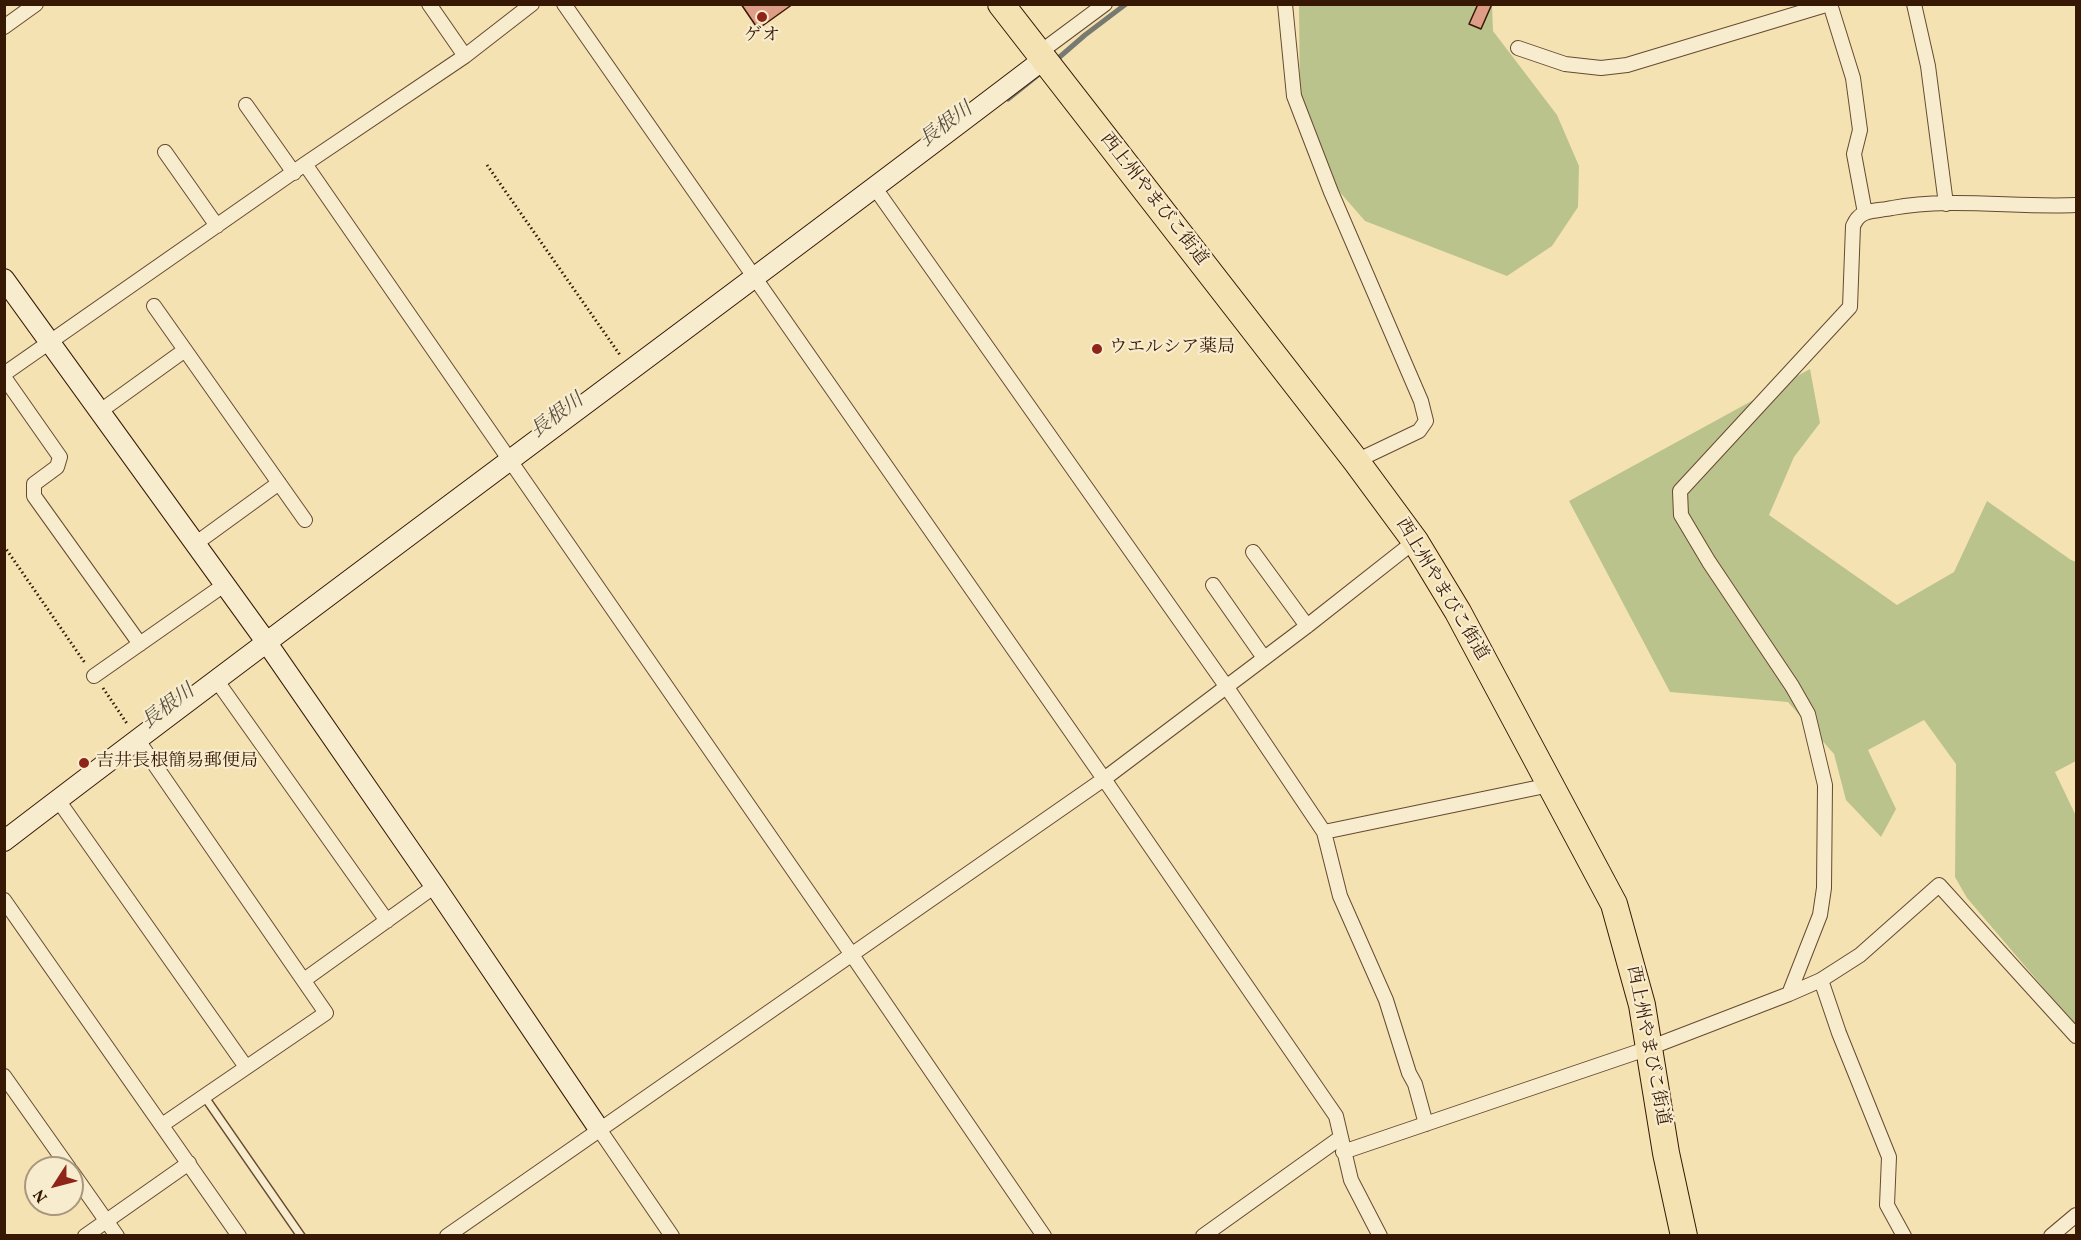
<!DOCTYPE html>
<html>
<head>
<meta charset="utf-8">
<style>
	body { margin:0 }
	#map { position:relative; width:2081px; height:1240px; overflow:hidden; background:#f5e2b3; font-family:Vollkorn,serif }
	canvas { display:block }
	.frame { position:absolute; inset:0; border:6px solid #361805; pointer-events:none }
	.north { position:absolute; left:24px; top:1156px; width:60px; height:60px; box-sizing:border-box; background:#f8ecce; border:2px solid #aa977e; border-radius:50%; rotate:234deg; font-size:16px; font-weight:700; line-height:24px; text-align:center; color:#361805 }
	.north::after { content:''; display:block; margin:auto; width:21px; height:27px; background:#8f2418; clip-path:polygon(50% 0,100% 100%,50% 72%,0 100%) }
</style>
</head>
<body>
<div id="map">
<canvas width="2081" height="1240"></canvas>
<div class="frame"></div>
<div class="north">N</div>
</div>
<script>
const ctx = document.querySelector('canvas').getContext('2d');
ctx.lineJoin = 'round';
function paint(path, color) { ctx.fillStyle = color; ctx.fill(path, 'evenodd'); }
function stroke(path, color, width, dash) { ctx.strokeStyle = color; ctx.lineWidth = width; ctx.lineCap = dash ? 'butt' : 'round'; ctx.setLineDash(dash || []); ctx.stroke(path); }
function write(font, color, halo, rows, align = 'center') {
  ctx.font = font + ' Vollkorn,"Noto Serif JP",serif'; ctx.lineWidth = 4.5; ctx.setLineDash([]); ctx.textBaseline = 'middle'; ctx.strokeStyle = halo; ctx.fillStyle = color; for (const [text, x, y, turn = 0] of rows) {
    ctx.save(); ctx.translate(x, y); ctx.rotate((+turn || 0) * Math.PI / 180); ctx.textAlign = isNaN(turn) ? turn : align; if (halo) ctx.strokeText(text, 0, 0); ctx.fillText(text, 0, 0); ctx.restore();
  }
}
paint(new Path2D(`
	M1299,5H1492L1493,31L1557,115L1579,166L1578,207L1552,246L1507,276L1365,221L1331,182L1300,109Z
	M1810,369L1820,423L1794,457L1769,515L1897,605L1954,572L1987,501L2071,560L2076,562V761L2055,772L2076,816V1026L1967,898L1955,877L1956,764L1924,720L1868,750L1896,809L1881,837L1846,800L1834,754L1788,702L1670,692L1569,501Z`), '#bbc38d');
stroke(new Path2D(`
	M1055,61L1085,35L1126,4
	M1008,99L1043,71`), '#767a70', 5);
const building = new Path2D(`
	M741,4H793L758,29Z
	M1478,4H1492L1481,29L1469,24Z`);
paint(building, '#dd9d87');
stroke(building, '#361805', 1.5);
const lane = new Path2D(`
	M204,1096L301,1236`);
const street = new Path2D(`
	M429,4L465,56
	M564,4L1104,779L1336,1116L1351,1180L1380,1236
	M1285,4L1294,96L1331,192L1421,401L1426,421L1419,431L1356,461
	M1830,4L1853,78L1860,130L1854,154L1865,213
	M1914,4L1928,66L1946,204
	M4,27L36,4
	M1518,48L1565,64L1601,68L1627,65L1829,4
	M1039,53L1105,4
	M246,105L294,173
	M165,152L217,226
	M305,164L852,955L1044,1236
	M875,188L1226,686L1324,832L1340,896L1386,1000L1409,1073L1415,1084L1426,1124
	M154,306L305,520
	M4,374L305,164L465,56L532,4
	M4,377L60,457L57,467L34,484V496L140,644
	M99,412L185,350
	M195,544L279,483
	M1253,552L1307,626
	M1213,585L1264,658
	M94,676L224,585
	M217,681L387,921
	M137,739L326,1013L162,1125
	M58,800L246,1067
	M1324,832L1550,785
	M4,900L239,1236
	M304,980L435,886
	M1821,980L1839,1033L1889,1157L1887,1205L1904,1236
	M1789,994L1820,915L1824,888L1825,785L1808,714L1792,686L1709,562L1681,515L1680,491L1850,307L1853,226C1856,220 1858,216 1865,213C1872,210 1883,210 1892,208C1952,197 2016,208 2076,205
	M4,1076L69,1168
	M599,1129L672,1236
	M1343,1152L1649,1048L1789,994L1821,980L1860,955L1939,885L2076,1036
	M72,1172L117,1236
	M85,1236L189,1163
	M447,1236L1104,779L1307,626L1415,541
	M1203,1236L1340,1138
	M2051,1236L2076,1215`);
const secondary = new Path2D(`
	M4,279L267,643L435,886L599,1129
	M4,841C349,577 699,322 1044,59`);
const highway = new Path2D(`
	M1001,4L1356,461L1415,541L1458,612L1614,904L1642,1005L1666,1153L1684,1236`);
stroke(lane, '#664a30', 10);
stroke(street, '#664a30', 16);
stroke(secondary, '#361805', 22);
stroke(highway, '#361805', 28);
stroke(new Path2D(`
	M487,165L620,355
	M4,546L85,663
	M103,688L128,725`), '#361805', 3, [1.5, 3]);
stroke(lane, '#f8ecce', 7);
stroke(street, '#f8ecce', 14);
stroke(secondary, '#f8ecce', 20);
stroke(highway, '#f5e2b3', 26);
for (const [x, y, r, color] of [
	[762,17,6,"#8f2418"],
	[1097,349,6,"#8f2418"],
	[84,763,6,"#8f2418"]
]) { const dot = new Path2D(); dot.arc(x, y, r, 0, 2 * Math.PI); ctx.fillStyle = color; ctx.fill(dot); stroke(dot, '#f8ecce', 2); }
write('18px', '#361805', '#f8ecce', [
	["ゲオ",762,37,"center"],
	["ウエルシア薬局",1109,349],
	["吉井長根簡易郵便局",96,763]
], 'left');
write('18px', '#361805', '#f8ecce', [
	["西上州やまびこ街道",1153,200,52],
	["西上州やまびこ街道",1441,590,59],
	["西上州やまびこ街道",1647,1046,79]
]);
write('italic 20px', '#5b5143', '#f8ecce', [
	["長根川",947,126,-37],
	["長根川",558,417,-37],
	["長根川",169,708,-37]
]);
</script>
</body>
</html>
